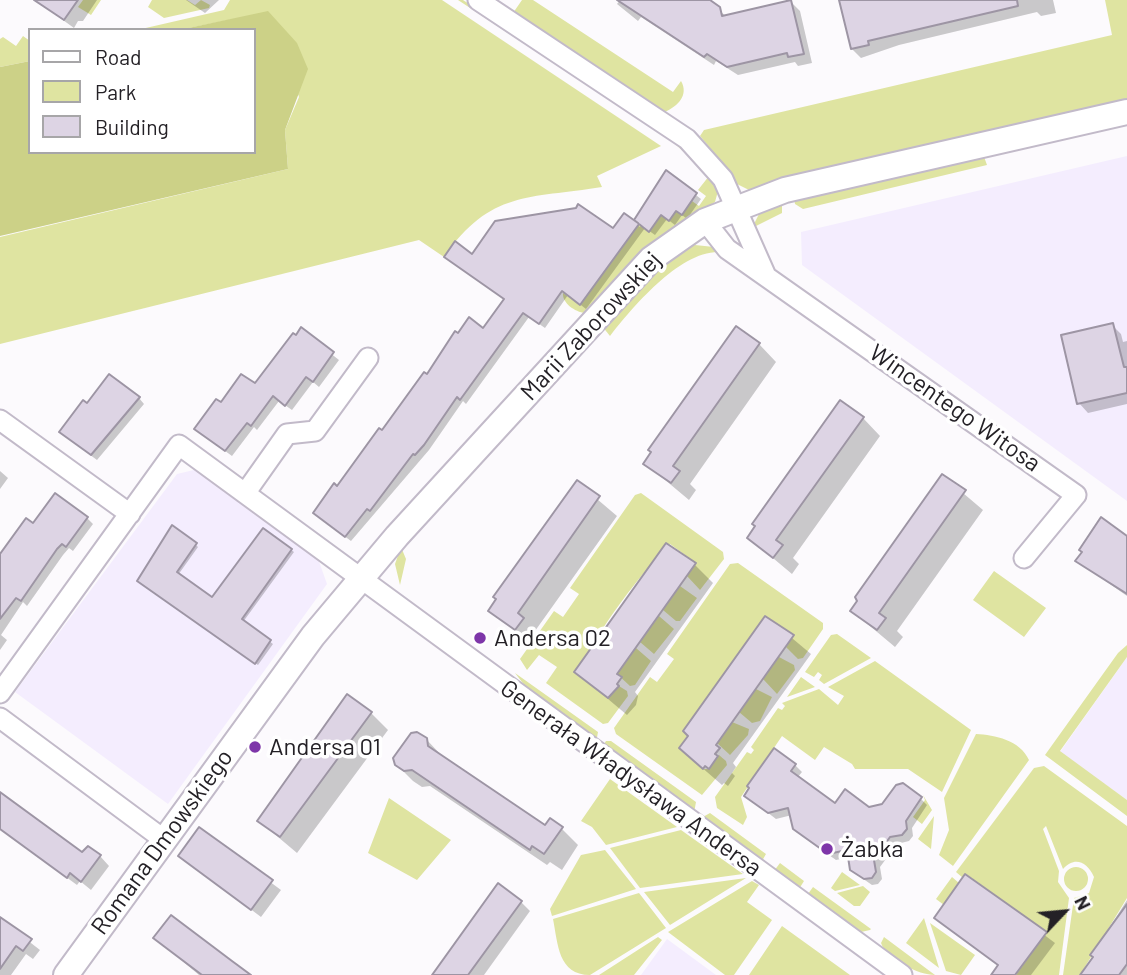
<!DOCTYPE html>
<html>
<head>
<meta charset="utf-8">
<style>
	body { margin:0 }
	#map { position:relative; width:1127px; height:975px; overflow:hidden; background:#fcfafd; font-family:Barlow,sans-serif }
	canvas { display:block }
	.legend { position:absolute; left:28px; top:28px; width:228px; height:126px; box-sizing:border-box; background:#fff; border:2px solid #a7a6a8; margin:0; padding:9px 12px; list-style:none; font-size:21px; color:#242126 }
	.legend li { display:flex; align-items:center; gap:14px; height:35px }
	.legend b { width:35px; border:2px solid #a7a6a8 }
	.north { position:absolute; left:1029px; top:877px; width:70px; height:70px; -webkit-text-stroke:5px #fff; paint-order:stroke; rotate:64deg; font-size:19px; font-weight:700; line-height:28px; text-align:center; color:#242126 }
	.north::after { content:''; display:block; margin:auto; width:24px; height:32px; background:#242126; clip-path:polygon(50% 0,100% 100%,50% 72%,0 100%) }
</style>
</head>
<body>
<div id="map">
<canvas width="1127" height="975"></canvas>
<ul class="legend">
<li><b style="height:9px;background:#fff"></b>Road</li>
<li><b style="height:19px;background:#dfe4a1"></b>Park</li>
<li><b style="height:19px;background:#ddd4e4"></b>Building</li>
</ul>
<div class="north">N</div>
</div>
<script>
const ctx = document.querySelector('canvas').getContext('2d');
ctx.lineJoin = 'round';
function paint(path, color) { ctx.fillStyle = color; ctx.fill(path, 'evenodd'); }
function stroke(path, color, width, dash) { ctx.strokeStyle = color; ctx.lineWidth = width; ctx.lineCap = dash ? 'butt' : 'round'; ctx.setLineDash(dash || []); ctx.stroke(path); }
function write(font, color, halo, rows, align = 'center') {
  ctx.font = font + ' Barlow,sans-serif'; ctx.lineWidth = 7; ctx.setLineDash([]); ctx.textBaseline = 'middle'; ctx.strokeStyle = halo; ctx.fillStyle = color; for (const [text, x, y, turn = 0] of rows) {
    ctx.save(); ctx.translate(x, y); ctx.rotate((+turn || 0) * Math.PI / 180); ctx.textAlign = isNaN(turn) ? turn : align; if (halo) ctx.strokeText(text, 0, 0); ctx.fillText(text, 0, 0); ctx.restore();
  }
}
paint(new Path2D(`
	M1127,156V501L802,265L801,232Z
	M198,469L316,553L327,584L168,804L15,692L177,474Z
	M1127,657V800L1060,752Z
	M667,939L716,975H641Z`), '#f4edfe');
paint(new Path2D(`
	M83,0H101L91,15L78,7Z
	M152,0H187L195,5L201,0L210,5L209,8L164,18L148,7Z
	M230,0H442L661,146L597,176L602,187C528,199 491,190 444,257L419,240L0,344V237L288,169L285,130L299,97L268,12L179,30H137L224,10Z
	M458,0H463L674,139L697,164L673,142Z
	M522,0H533L673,92L681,81C689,95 678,106 665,112L513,13Z
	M1105,0H1127V101L749,190L735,183L731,173L700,136L704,130L1112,35Z
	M23,36L30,41V61L0,67V39L3,37L16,46Z
	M983,154L987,165L803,209L795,204L794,198Z
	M709,176L718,191L715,202L652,243L585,313C575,312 562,303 563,293L580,305L639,224L649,231L661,215L669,221L676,211L682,214L692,201L699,206L706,196L698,190Z
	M782,200V213L752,228L761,210Z
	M695,245L714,247L720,252C680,250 632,308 610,336L602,326C627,299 657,254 695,245Z
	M641,493L723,552L724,559L700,590L687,576L696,563L670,544C643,571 587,641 580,677L608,698L619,686L627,691L628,696L608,723L603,724L546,683L557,667L539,655L527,670L520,659L554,611L563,617L579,594L570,588L635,495Z
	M401,547L406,559L400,585L395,564Z
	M738,563L823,623V629L803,658L798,659L786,647L794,635L765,616L683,731L688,736L680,748L703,769H709L719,755L726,761L727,765L702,795L616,734L614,728L650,677L657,682L674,659L667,654L730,564Z
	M994,571L1046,608L1024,637L973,600Z
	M680,586L697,598L680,621H676L663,610Z
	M659,616L674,629L654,654L640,642Z
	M837,634L871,658L824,684L819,680L822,675L818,672L814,677L805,672L831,635Z
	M1127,645V657L1060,751L1127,800V816L1045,755L1118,653Z
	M636,648L651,661L635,685L630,686L617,674Z
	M779,657L794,665L795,670L777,694L763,679Z
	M875,661L971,730L942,792L908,769H855L852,764L824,747L815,760L782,736L741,797L747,817L743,825L717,808L715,797L747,752L751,754L754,750L751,747L778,708L782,710L785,706L782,703L819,689L838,705L844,696L828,687Z
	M515,673L598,732L596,743L535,699Z
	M801,677L815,687L787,697Z
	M756,689L772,697L760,721L752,723L739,712Z
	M732,722L749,729L748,735L730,755L717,743Z
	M976,734C995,735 1020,740 1029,760L953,866L939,855L949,830L944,798Z
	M606,741H611L696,802L694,813L602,747Z
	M1044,766L1127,826V898L1080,975H1063L1074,898L1089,893L1094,877C1087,862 1075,856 1063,869L1046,826L1043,829L1059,871L1058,882L1069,898L1059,975H1016L1047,932L966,874L963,878L956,872L1034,768Z
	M610,779L677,827L606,845L592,827L581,821Z
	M923,795L932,810L922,824L913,817L925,800Z
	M389,798L451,840L417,880L368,853Z
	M710,813L766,854L762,861L701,818Z
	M934,816L931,849L918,839Z
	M681,830L743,874L640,888L610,848Z
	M605,850L636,889L552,916L550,909L581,855Z
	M780,863L804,881L799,889L774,871Z
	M1064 879a12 12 0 1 1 24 0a12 12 0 1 1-24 0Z
	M842,872L860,885L835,891L831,888Z
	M952,877L959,883L944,905L936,899Z
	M746,878L670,925L644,892Z
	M752,881L759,885L747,902L772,920L734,975H725L668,932Z
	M863,886L870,892L860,906H854L837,893Z
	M813,887L871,929L870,930L861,932L808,894Z
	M639,893L666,928L590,975C558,975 558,944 553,919Z
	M924,918L939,968L906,943Z
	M930,923L975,955L961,975L946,971Z
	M782,926L850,975H749Z
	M658,937L662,940L634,975H599Z
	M884,937L935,975C919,975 887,960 881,943Z`), '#dfe4a1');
paint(new Path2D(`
	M268,11L297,43L308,69L285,130L288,169L0,236V67L30,61V152H254V30H179Z`), '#ccd187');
paint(new Path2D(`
	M35,0H97L83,21H78L74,28Z
	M186,0H219L205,13Z
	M620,0H707L727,17L791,2L800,11L812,63L798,66L795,62L738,75L716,61L714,65L641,17L638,21L617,4Z
	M841,0H1053L1056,13L1041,16L1037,12L899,45L861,58L852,49Z
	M666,172L701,199L687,219L682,215L675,225L667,219L655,235L645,228L586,309L568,295L545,328L529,317L466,404L463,401L429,450L351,541L320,518L338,488L458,335L483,330L505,300L472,256L613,231L624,215L640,227Z
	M1112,325L1121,334L1123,342L1127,341V404L1088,413L1079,403Z
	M301,330L339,360L319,387L313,382L292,410L279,401L257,430L254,427L232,456L203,435L221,404L256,385Z
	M759,344L776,362L690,484L696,490L689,500L646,464Z
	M139,398L144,404L97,460L67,438L87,406Z
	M863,418L880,436L793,558L799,564L792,574L749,538Z
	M0,471L8,478L0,489Z
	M943,476L983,510L897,631L903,637L895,647L852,611Z
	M577,482L617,516L535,631L541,637L534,647L491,610Z
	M87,518L93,524L73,551L69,548L63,555L27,606L23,602L1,635L7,640L0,650V557Z
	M264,530L294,552L243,622L273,644L258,665L142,583L195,544L198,547L178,575L213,600Z
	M1127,540V596L1077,561Z
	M695,565L713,583L635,692L638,696L636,705L627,715L576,672Z
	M768,618L811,654L733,763L736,767L732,773L735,776L728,786L724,783L722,785L692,759Z
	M371,713L388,730L297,853L259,821Z
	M426,739L443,757L545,828H561L578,845L562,870L550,862L547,865L430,786L422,787L413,781L396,764Z
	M795,765L802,772L797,778L835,806L869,808L921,799L927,805L912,828L913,836L909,841L897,844L880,867L882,879L878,884L872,885L859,876L852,869L850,857L836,860L802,836L794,828L792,815L776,819L746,796Z
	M0,794L83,855L100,856L109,866L91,890L80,881L77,885L0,829Z
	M200,830L281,890L261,917L180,856Z
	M966,876L1055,943L1031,975H993L1000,966L936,918Z
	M1127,900V975H1083L1095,958L1092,955Z
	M521,902L530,911L484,975H434Z
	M0,919L40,950L33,959L26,954L11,975H0Z
	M155,938L248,975H199Z`), '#0003');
const building = new Path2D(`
	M34,0H78L64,20Z
	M617,0H710L720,7L722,16L791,0L804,54L788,57L787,53L727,67L707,54L704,57Z
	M839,0H1017L1018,6L868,41L869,45L851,49Z
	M666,170L697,193L682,215L676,211L669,221L661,215L649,232L639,224L580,305L562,291L539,324L523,313L460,400L457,397L424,445L415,455L413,454L370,511L367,509L345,537L313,513L334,483L337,486L379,428L382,430L424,372L427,374L455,331L458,333L469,317L483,328L504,299L444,257L455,241L472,254L495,221L576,208L578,204L613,228L624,213L638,223L634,220Z
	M1113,323L1124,367H1127V393L1077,404L1061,335Z
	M736,326L760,343L673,466L680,471L671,483L643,464L651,452L648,450Z
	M301,327L334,352L313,382L306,377L285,406L273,396L251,426L247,423L225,451L194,429L216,399L221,402L241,374L255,383L293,333L296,335Z
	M109,374L140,397L91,455L59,432L83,400L87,403Z
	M840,400L864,417L776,540L783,545L773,558L747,538L755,526L752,524Z
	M942,474L966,490L879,613L886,618L877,630L850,611L857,601L855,597Z
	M577,480L600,496L518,613L524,618L515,630L488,611L496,599L493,597Z
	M55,493L88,517L66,547L62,544L57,549L21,601L16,598L0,619V554L26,518L33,523Z
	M1101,517L1127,536V594L1075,561L1082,552L1079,550Z
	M172,525L197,543L177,572L212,597L263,528L292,549L242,619L271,640L255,664L137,581Z
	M666,543L696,563L617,674L622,677L617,684L619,686L608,698L574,672Z
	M765,616L794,635L716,745L720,748L715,754L718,756L709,769L705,766L703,769L679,748L688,736L683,731Z
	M347,694L372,712L280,837L257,821Z
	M417,732L427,738L428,746L545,825L550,818L563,827L544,854L532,846L530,850L412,770L404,771L395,765L393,758L411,733Z
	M774,748L796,764L791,771L835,803L845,789L869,807L882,804L896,785L903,783L922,797L906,821L907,829L902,835L890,837L874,860L876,872L872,878L864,879L850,870L847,850L828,854L793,829L788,808L768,813L744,796L749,788L747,786Z
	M0,792L82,852L88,846L101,855L81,882L70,873L67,878L0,829Z
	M199,827L273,880L251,910L178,856Z
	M965,874L1047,932L1015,975H991L998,965L934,918Z
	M498,883L522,901L468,975H432Z
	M1127,904V964L1119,975H1080L1093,957L1090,955Z
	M171,915L232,961L251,975H202L153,938Z
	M0,917L32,939L23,951L16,946L0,969Z`);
paint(building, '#ddd4e4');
stroke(building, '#9d95a4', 2);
const minor = new Path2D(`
	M478,0L687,139L723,179L766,276
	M705,221L727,249L1076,495L1024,558
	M0,420L130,514
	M246,492L287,434L315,431L368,358
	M0,693L179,445L902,975
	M0,718L163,839`);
const tertiary = new Path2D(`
	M66,975L313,636L397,536L651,259L705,221L785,190L1127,112`);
stroke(minor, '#c2bac9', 23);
stroke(tertiary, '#c2bac9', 28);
stroke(minor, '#fff', 19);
stroke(tertiary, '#fff', 24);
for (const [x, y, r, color] of [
	[480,638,7,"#7e36a9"],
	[255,747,7,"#7e36a9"],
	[827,849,7,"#7e36a9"]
]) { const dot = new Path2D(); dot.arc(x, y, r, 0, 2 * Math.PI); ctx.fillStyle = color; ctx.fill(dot); stroke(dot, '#fff', 2.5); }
write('24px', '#242126', '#fff', [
	["Marii Zaborowskiej",591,326,-47],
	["Wincentego Witosa",955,408,35],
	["Generała Władysława Andersa",631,778,36],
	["Romana Dmowskiego",162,842,-54]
]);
write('24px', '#242126', '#fff', [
	["Andersa 02",494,638],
	["Andersa 01",269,747],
	["Żabka",841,849]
], 'left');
</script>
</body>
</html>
